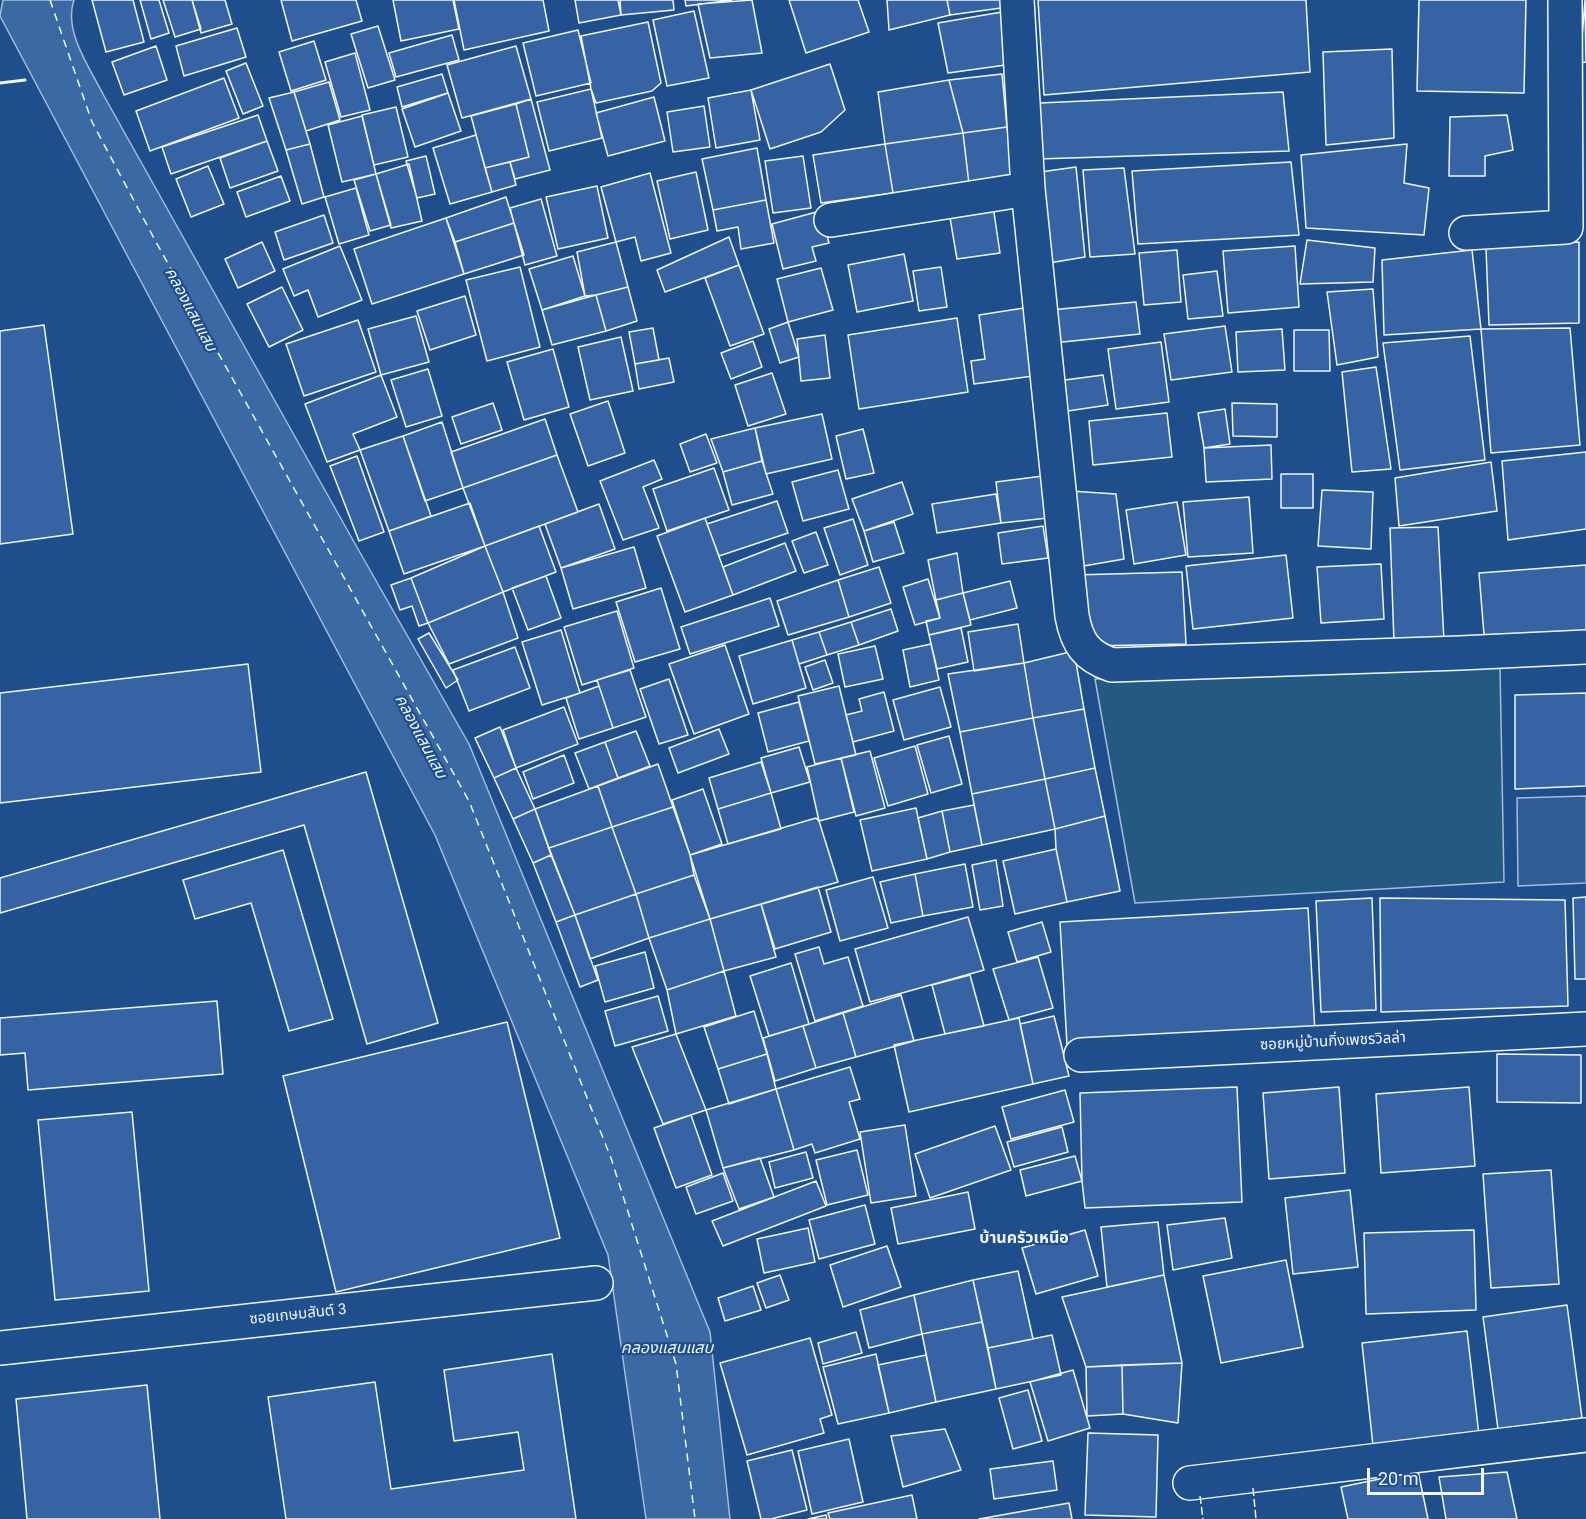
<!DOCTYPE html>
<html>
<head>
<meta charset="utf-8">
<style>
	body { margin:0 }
	#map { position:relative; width:1586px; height:1519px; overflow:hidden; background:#1f4e8c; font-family:Roboto,sans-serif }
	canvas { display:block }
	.scale { position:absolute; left:1367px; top:1468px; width:117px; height:27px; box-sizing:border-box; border:3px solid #f2f6ff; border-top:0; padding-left:8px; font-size:18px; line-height:21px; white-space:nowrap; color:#f2f6ff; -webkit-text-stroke:4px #1f4e8c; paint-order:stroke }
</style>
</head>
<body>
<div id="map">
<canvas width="1586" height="1519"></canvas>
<div class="scale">20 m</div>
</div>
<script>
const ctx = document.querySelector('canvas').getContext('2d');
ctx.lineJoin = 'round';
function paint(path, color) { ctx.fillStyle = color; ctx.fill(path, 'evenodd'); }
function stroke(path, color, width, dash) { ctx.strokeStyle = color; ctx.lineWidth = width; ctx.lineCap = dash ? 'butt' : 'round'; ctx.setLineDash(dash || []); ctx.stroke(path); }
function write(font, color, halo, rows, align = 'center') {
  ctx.font = font + ' Roboto,"Noto Sans Thai",sans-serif'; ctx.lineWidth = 4.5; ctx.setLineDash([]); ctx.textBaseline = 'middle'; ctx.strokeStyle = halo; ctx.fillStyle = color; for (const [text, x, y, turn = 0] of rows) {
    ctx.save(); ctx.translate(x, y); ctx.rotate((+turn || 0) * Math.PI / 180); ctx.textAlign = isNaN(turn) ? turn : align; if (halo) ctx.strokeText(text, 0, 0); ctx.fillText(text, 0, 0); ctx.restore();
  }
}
const green = new Path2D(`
	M1500,667L1504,882L1135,903L1095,679Z`);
paint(green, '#245a82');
stroke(green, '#a8bbd7', 1.5);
const parking = new Path2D(`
	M1586,796V883L1518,886L1517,798Z`);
paint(parking, '#305b95');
stroke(parking, '#a8bbd7', 1.5);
const water = new Path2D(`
	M3,0H74C63,31 90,68 104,96L354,542L469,744L710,1332L730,1519H646L608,1255L435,835L0,16Z`);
paint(water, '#3b69a3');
stroke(water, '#a8bbd7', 1.5);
stroke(new Path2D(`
	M50,0L92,122L156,242L469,801L611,1158L676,1364L695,1519`), '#f2f6ff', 1.5, [8, 6]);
const building = new Path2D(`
	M92,0H133L144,42L106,52Z
	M140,0H159L169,33L151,39Z
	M163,0H192L201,29L175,37Z
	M192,0H225L232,24L201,33Z
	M281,0H356L362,21L292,41Z
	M393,0H453L459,29L401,41Z
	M454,0H543L549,31L464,50Z
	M575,0H618L621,15L579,23Z
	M620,0H673L674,10L621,15Z
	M685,0H732L686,6Z
	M752,0L762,53L710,58L698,4Z
	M789,0H858L869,32L806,53Z
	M887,0H947L950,15L889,30Z
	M947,0H1000L1001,8L950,15Z
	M1038,0H1306L1310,72L1044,95Z
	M1419,0H1526L1524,93L1417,91Z
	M1585,0L1586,62L1580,63Z
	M694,11L709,78L667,86L653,20Z
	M1002,12L1013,64L948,73L938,23Z
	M648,22L661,83L652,91L596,103L591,89L581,36Z
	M378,26L395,80L368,88L351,34Z
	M237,28L246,57L184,76L176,46Z
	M578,30L591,83L536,96L523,43Z
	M452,35L459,60L396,77L389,53Z
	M314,41L326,80L291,91L279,52Z
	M156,46L167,80L124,95L112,62Z
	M516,46L531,99L462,118L447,65Z
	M1392,49L1394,138L1326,145L1323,52Z
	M355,53L370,110L341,117L325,62Z
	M246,63L263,106L243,114L226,71Z
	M830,64L845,110L821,132L770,149L751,90Z
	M442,74L448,93L402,107L397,87Z
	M1002,74L1007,127L963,133L949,80Z
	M224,78L239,118L150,151L136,111Z
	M949,80L963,133L885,144L878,92Z
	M329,82L340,120L306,131L294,92Z
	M591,89L602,138L549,151L537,102Z
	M751,90L760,140L716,148L708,98Z
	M294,92L310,144L286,150L269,98Z
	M1283,92L1289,151L1038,159L1040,103Z
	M448,93L461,131L415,147L402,109Z
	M654,97L665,141L608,156L596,113Z
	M531,99L550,170L515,179L510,162L529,157L516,104Z
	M516,104L529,157L485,168L471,116Z
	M704,106L710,147L673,152L667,112Z
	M396,107L408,157L374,165L362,115Z
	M258,115L267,141L171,174L162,147Z
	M1507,115L1513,150L1485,156V176H1449L1450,117Z
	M362,116L376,174L342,182L328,125Z
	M1007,127L1016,176L969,184L963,133Z
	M963,133L969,184L893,193L885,144Z
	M476,135L492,192L450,204L433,148Z
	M267,141L278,171L230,188L220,158Z
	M310,144L324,197L302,204L286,150Z
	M885,144L893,193L821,203L813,155Z
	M1407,144L1404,183L1429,188L1424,235L1306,228L1301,155Z
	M757,148L766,200L713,210L702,159Z
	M426,156L435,194L417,198L406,161Z
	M803,156L811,208L773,213L765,161Z
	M510,162L516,185L492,192L485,168Z
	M1291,162L1299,235L1138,244L1132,171Z
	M409,164L422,221L391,228L376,174Z
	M208,166L224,204L191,217L176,179Z
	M1076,167L1085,257L1043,264L1033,173Z
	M1124,168L1135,254L1090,257L1083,170Z
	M696,172L708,230L670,239L657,181Z
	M650,173L671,253L641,261L635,237L616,242L601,187Z
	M376,174L391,225L370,231L354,180Z
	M281,176L290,201L246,217L237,192Z
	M597,186L608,238L558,249L546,197Z
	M356,188L369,235L339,244L325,197Z
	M506,197L514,223L455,242L446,218Z
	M541,199L557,256L525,265L510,208Z
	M766,200L774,243L741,249L738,227L717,231L713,210Z
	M993,206L1000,253L957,259L949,212Z
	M820,211L829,243L812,247L816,261L783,269L772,224Z
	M324,215L333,243L284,260L275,232Z
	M446,218L464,274L372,304L354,249Z
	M514,223L524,255L464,274L455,242Z
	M729,237L739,265L665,292L657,270Z
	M1307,240L1375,248L1373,282L1300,284Z
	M262,242L275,271L238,288L225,259Z
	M616,242L628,287L596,295L585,296L577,252Z
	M1579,242V323L1489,325L1486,248Z
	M340,246L362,300L318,317L308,290L294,296L283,269Z
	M1295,246L1299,307L1228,313L1223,251Z
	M1177,250L1181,302L1144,305L1139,253Z
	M1472,250L1481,329L1384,335L1382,260Z
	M904,254L913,301L857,312L848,265Z
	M573,256L585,296L542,310L529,269Z
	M739,265L764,334L730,346L705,278Z
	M520,267L540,347L487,361L466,280Z
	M941,267L947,307L919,311L913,271Z
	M821,268L833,310L788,322L777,279Z
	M1217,271L1223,316L1188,319L1183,275Z
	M282,287L303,330L269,347L247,304Z
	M628,287L637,321L606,331L596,295Z
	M1373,289L1378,357L1337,365L1327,292Z
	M596,295L606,331L552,345L542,310Z
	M465,296L476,335L430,350L417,311Z
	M1136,302L1140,334L1053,343L1050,310Z
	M1024,308L1033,376L974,384L971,361L985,359L979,315Z
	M416,316L429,362L381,375L368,329Z
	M957,318L968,392L859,409L848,335Z
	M358,320L376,372L304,396L286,344Z
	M788,322L799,357L780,363L769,329Z
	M44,325L73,534L0,544V331Z
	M1225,326L1232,372L1171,380L1164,334Z
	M653,328L659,360L635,364L629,332Z
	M1570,328L1580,445L1491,453L1481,329Z
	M1282,329L1285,370L1238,372L1236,332Z
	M1294,330H1329L1330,371H1294Z
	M825,335L830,378L801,381L797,339Z
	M1470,336L1485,460L1400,470L1383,343Z
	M621,337L633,391L590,400L578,347Z
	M753,341L762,367L731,379L721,353Z
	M1161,342L1169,402L1116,409L1108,349Z
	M553,349L569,407L524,420L507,362Z
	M669,358L674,382L639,389L635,364Z
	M1376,367L1391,469L1352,472L1342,372Z
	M428,369L442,416L406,427L391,380Z
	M772,373L786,414L748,426L735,385Z
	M381,375L397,417L353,434L360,450L327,462L305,404Z
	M1103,375L1108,405L1061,412L1057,381Z
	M608,401L625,453L588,466L570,414Z
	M493,403L502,430L461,444L452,417Z
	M1232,403L1277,404V437L1233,436Z
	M1225,409L1230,444L1204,448L1198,413Z
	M1167,413L1172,457L1093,465L1089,421Z
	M822,414L832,459L766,474L755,428Z
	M545,419L557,455L463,488L451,452Z
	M442,422L463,488L425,501L403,436Z
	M755,428L762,461L723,472L711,439Z
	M863,429L874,473L846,479L836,436Z
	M706,434L717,463L690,472L680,444Z
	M403,436L431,516L389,531L360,450Z
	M1271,445L1272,479L1206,482L1204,448Z
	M1586,452V529L1508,540L1502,461Z
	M557,455L578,512L485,546L463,488Z
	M357,456L384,532L359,541L330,466Z
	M654,460L662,479L643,487L659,528L623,540L600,481Z
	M762,461L773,494L732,505L723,472Z
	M1491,462L1497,511L1399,526L1395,478Z
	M714,468L729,510L667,531L653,489Z
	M838,470L849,509L803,521L792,482Z
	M1281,474H1313V508H1281Z
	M1043,476L1048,518L1001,523L996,482Z
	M902,482L913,514L864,531L852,499Z
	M1322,490L1373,492L1371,549L1318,546Z
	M1070,491L1116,494L1124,559L1078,567Z
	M996,494L1001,523L937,533L932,504Z
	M1249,497L1253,553L1188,557L1183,502Z
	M777,501L788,533L719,556L707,524Z
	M1177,502L1186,555L1134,564L1126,510Z
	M470,503L485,546L404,574L389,531Z
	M599,504L615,549L561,568L545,524Z
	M705,518L733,595L685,612L657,536Z
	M853,519L868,565L840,575L824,528Z
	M894,522L904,553L873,562L864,531Z
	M539,526L556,572L503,592L485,546Z
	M1043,526L1048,558L1002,564L998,533Z
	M1438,527L1444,641L1394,643L1390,528Z
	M816,532L828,565L804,573L792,541Z
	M785,543L796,571L733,595L723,567Z
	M485,546L503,592L428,623L411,578Z
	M634,547L646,588L573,609L561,568Z
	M957,553L963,593L936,600L928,560Z
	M1286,555L1293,618L1193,629L1186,566Z
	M1381,564L1384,619L1321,623L1317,567Z
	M1586,565V639L1485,647L1479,573Z
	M879,567L891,603L849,617L838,580Z
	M1182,572L1186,644L1090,646L1075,575Z
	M546,576L561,618L528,630L512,588Z
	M411,578L428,623L419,626L412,606L400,610L391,585Z
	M928,579L940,618L915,625L903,587Z
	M838,580L849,617L788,635L777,601Z
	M1010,581L1017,608L970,620L963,593Z
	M661,588L680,649L635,662L616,602Z
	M503,592L518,638L449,664L428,623Z
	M963,593L971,625L929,635L926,621L940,618L936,600Z
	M770,598L779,626L690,654L681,627Z
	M891,609L898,631L859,645L851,622Z
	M617,611L634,668L582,685L564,627Z
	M851,622L859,645L827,655L819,632Z
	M1018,624L1024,663L974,671L968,632Z
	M961,628L968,662L937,669L929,635Z
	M561,630L580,693L542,705L522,642Z
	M819,632L827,655L799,664L792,640Z
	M429,633L458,680L446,688L418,639Z
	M792,640L806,688L753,704L739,656Z
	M931,644L939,680L910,687L903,650Z
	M725,645L749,714L694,734L669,664Z
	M875,646L883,679L845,687L838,654Z
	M515,647L530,688L469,711L453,670Z
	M1074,651L1084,709L1033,718L1024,663Z
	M825,660L833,683L813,690L805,667Z
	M1024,663L1033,718L960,732L948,674Z
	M248,664L261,772L0,803V693Z
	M630,670L646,717L613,728L597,680Z
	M669,679L688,735L659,744L640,689Z
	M599,686L613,728L579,739L566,698Z
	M839,686L856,755L815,764L798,696Z
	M940,687L951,727L904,740L893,700Z
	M884,692L894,731L853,742L846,715L862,711L859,699Z
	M1586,693V786L1515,789V695Z
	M799,702L809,741L768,752L758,713Z
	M564,707L578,744L516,768L503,730Z
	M1084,709L1095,768L1045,779L1033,718Z
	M1033,718L1045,779L972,794L960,732Z
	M500,727L516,768L494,778L475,738Z
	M719,729L729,754L678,773L669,748Z
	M636,731L650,766L618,778L605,742Z
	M949,736L962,784L931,793L917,745Z
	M605,742L618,778L589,789L575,753Z
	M915,746L928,794L888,806L874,758Z
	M799,747L810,782L771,793L761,758Z
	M870,751L885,808L856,816L841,758Z
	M564,755L574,783L533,799L523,772Z
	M841,758L854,812L819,821L807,767Z
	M761,762L771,793L718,809L709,778Z
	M658,764L673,807L612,827L598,786Z
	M516,768L535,809L513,819L494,778Z
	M1095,768L1105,816L1055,829L1045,779Z
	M366,772L438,1023L367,1044L304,825L0,913V878Z
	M1045,779L1055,829L982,845L972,794Z
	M598,786L612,827L549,848L535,809Z
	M703,789L722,844L690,855L672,800Z
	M771,793L781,829L728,844L718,809Z
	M974,805L982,845L950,852L942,811Z
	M673,807L690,855L694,875L636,894L612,827Z
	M916,808L927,859L872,871L860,820Z
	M535,809L551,855L533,863L513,819Z
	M942,811L950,852L927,859L918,818Z
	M1105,816L1120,891L1067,902L1056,849L1055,829Z
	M816,818L819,821L838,882L710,919L690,855Z
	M612,827L636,894L575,915L549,848Z
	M1056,849L1067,902L1015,914L1003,861Z
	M283,850L333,1019L289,1031L251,903L195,919L183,880Z
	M551,855L575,915L556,922L533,863Z
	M996,860L1003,906L980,910L972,865Z
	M965,864L973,907L923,916L915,874Z
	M915,874L923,916L891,923L880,882Z
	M694,875L710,919L649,938L636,894Z
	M873,877L888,928L840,941L826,890Z
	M818,887L831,932L775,949L761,904Z
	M636,894L649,938L590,959L575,915Z
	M1586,897V979H1575L1573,898Z
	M1372,898L1376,1010L1321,1012L1316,901Z
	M1380,898L1565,900L1568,1006L1381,1012Z
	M761,904L776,957L724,971L710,919Z
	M1308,908L1315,1032L1067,1045L1060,922Z
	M575,915L598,980L580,987L556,922Z
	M968,917L984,970L870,1002L855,949Z
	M710,919L724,971L667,990L649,938Z
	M1042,922L1051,952L1017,962L1008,932Z
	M819,947L824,964L848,957L863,1006L815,1021L795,954Z
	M645,952L654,988L605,1002L595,966Z
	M1038,957L1053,1008L1009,1020L993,969Z
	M791,963L809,1024L769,1036L750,976Z
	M724,971L736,1016L676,1034L667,990Z
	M970,975L984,1026L945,1034L932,985Z
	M901,995L914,1041L856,1057L843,1013Z
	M658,996L668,1031L615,1046L605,1011Z
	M217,1001L223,1074L28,1090L25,1053L0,1055V1018Z
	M754,1011L767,1054L718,1069L704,1027Z
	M843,1013L856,1057L816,1068L803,1026Z
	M1054,1016L1069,1076L1033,1084L1020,1024Z
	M1019,1018L1033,1084L909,1112L894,1045Z
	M507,1022L560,1238L336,1292L283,1076Z
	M803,1026L816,1068L775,1081L763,1038Z
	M676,1034L706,1110L663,1124L632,1047Z
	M767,1054L776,1089L729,1104L718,1069Z
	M1497,1054L1581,1055V1103L1497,1102Z
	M850,1067L860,1099L849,1102L860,1139L815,1153L812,1144L794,1150L776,1089Z
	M1237,1087L1242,1202L1085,1208L1082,1181L1080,1093Z
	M1339,1087L1345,1173L1269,1179L1263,1093Z
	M1469,1087L1475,1166L1381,1173L1376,1094Z
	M776,1089L794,1150L723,1168L706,1110Z
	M1065,1090L1074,1122L1011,1139L1002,1107Z
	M132,1112L149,1291L55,1300L38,1120Z
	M691,1115L712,1175L676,1188L654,1128Z
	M905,1125L916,1196L871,1203L860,1132Z
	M995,1126L1011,1170L930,1198L915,1154Z
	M1062,1127L1068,1152L1014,1167L1007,1142Z
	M857,1150L868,1195L827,1205L816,1160Z
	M806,1152L813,1178L775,1188L769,1162Z
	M1075,1156L1082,1181L1026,1196L1020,1170Z
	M760,1158L774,1197L739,1209L723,1168Z
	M1551,1170L1559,1284L1491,1288L1483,1174Z
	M723,1173L733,1201L696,1214L686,1187Z
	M816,1181L826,1206L723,1246L712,1221Z
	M1350,1190L1358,1267L1293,1274L1285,1198Z
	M968,1192L975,1229L898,1244L891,1208Z
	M865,1205L875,1244L819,1259L809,1220Z
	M1225,1218L1232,1258L1173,1270L1167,1225Z
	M1158,1222L1164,1275L1107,1287L1101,1227Z
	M808,1228L815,1262L764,1273L757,1239Z
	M1085,1230L1098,1276L1036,1294L1022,1248Z
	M1474,1230L1476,1310L1366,1314L1364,1233Z
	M887,1246L901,1287L843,1307L830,1265Z
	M1286,1260L1303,1347L1221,1363L1203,1276Z
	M1018,1271L1033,1339L988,1348L973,1280Z
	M780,1275L789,1300L766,1308L757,1283Z
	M1164,1275L1182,1363L1086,1367L1062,1297Z
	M973,1280L982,1322L922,1334L914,1295Z
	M753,1286L761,1310L725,1321L718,1298Z
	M914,1295L922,1334L869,1348L860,1310Z
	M1567,1305L1582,1418L1498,1429L1483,1317Z
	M982,1322L996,1389L936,1402L922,1334Z
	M1467,1331L1479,1435L1373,1446L1362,1343Z
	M856,1332L862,1353L823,1364L818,1343Z
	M1052,1335L1061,1375L996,1389L988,1348Z
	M810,1338L832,1415L820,1419L824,1433L747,1455L720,1363Z
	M552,1354L576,1519H286L268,1397L375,1382L391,1489L524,1470L518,1432L454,1441L444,1370Z
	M876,1354L889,1413L838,1424L823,1367Z
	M926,1355L936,1402L889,1413L878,1365Z
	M1182,1363L1178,1423L1123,1414L1122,1365Z
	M1122,1365L1123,1414L1087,1416L1086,1367Z
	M1073,1370L1090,1428L1048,1441L1030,1382Z
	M147,1385L160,1519H27L16,1399Z
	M1028,1390L1042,1441L1013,1449L999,1398Z
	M945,1429L961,1470L903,1487L891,1436Z
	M1088,1433L1158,1435L1156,1517L1085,1515Z
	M849,1439L863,1502L812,1514L798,1451Z
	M792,1450L807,1510L771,1519H761L747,1461Z
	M1053,1461L1057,1490L994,1499L990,1469Z
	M1418,1471L1428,1519H1348L1341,1487Z
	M1507,1472L1517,1519H1446L1439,1477Z
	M912,1495L917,1519H830L828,1513Z
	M1069,1503L1072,1519H979Z
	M826,1515L827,1519H808Z`);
paint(building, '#3563a3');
stroke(building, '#f2f6ff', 1.5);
const minor = new Path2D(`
	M1017,0L1028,189L1072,616C1077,643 1086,656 1112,665L1460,653L1586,647
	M831,220L1028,189
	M1466,233L1566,227L1565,0
	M1081,1055L1586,1029
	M0,1348L596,1283
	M1190,1483L1586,1435`);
stroke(minor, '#f2f6ff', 36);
stroke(minor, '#1f4e8c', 33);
stroke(new Path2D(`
	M1253,1488L1256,1519
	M1200,1496L1203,1519`), '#f2f6ff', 1.5, [8, 3]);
stroke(new Path2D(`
	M0,83L25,80`), '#f2f6ff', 3);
write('15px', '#f2f6ff', '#1f4e8c', [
	["ซอยหมู่บ้านกิ่งเพชรวิลล่า",1333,1042,-3],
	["ซอยเกษมสันต์ 3",298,1315,-6]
]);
write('italic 16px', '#f2f6ff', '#1f4e8c', [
	["คลองแสนแสบ",190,310,62],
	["คลองแสนแสบ",420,737,62],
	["คลองแสนแสบ",667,1349]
]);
write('bold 16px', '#f2f6ff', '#1f4e8c', [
	["บ้านครัวเหนือ",1024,1239]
]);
</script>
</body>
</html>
